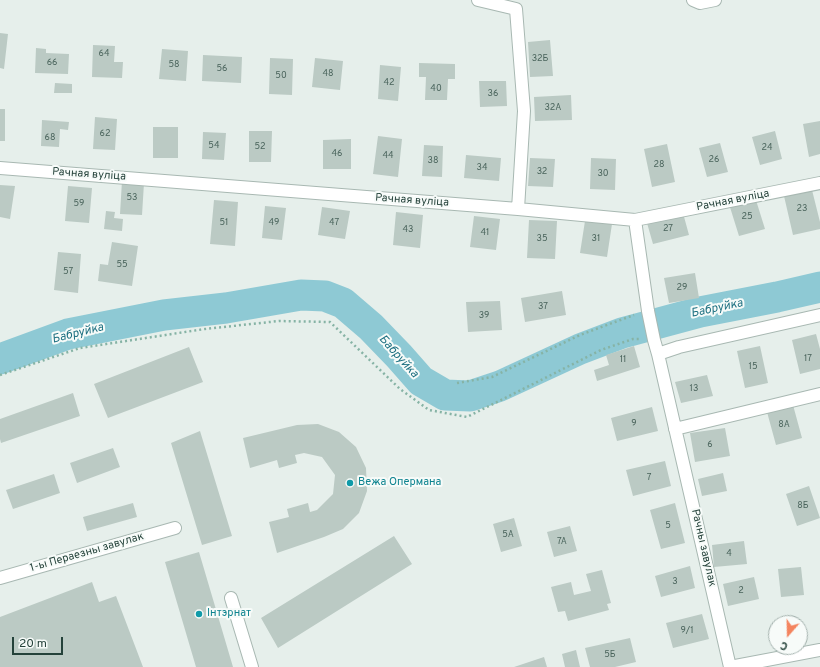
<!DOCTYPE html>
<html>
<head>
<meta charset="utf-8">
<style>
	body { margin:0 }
	#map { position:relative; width:820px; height:667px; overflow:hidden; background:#e6efeb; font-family:Overpass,sans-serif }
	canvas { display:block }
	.north { position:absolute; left:768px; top:615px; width:40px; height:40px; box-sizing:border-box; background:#f7fbf9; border:1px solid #a3b1ad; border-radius:50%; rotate:200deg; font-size:11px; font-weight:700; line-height:16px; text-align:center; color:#24423a }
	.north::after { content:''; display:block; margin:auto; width:14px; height:18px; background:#f4845f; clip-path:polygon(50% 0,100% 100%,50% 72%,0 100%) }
	.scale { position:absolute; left:12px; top:637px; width:51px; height:18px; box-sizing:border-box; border:2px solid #24423a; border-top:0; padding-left:5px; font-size:12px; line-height:14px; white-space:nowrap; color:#24423a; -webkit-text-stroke:3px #f7fbf9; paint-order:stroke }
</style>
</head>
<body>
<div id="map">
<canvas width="820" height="667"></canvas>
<div class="north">С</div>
<div class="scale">20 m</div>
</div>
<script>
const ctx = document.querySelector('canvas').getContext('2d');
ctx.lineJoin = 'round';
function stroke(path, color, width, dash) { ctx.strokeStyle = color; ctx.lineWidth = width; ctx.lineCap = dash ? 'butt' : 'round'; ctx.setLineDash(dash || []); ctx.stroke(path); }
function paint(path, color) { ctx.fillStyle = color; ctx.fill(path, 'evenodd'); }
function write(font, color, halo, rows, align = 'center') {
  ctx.font = font + ' Overpass,sans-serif'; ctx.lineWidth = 4; ctx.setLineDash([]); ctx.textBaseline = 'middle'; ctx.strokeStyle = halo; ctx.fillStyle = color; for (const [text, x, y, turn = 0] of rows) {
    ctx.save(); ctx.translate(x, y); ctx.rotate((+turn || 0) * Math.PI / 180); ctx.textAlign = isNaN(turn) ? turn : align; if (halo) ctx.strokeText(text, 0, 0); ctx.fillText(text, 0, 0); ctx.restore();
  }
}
stroke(new Path2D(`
	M0,359L68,334L164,315L226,308L301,295L325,296L343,303L371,327L399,356L421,381L445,395L470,396L500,386L580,349L622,333L700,312L777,297L820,287`), '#8ec9d4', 31);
paint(new Path2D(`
	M0,33L8,34L4,69L0,68Z
	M550,40L553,76L530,77L528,42Z
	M93,45L115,46L114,62H123L122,78L92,77Z
	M36,48L46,49V53L69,54L68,74L35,73Z
	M162,49L188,51L186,81L159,79Z
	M203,55L242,57L241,83L202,81Z
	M270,58L293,59L292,95L269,94Z
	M315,58L343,61L340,90L312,87Z
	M419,63L455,64V79H448L447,100H425L426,77H419Z
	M380,65L401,67L398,101L378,99Z
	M479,81H506L507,106L480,107Z
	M55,83L72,84V93H54Z
	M571,95L572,120L535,121L534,97Z
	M0,109H5V141H0Z
	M95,117L117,119L115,150L93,149Z
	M42,120L69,122L68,130L60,129L59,147L41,146Z
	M820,121V154L809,157L803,124Z
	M153,127H178V158H153Z
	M249,131H272L271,162H249Z
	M775,131L782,159L760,165L752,137Z
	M203,132L226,133L224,160L202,159Z
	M378,136L402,139L398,177L373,174Z
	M351,139V169H323V140Z
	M720,143L728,172L707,177L699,148Z
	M667,144L675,182L652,187L644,149Z
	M424,145L443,146L442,177L422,176Z
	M466,155L501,158L499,181L464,178Z
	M530,158L555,159L553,187L528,186Z
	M591,158L616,159L615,190L590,189Z
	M122,181L144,183L142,215L120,214Z
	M0,185L15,186L10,219L0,217Z
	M68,186L92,188L89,223L65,221Z
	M812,190L820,222V229L793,235L784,196Z
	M755,197L765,229L739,236L729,204Z
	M214,200L238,202L235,246L210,244Z
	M265,206L286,208L282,240L262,238Z
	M322,207L350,211L345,239L318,235Z
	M106,211L115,212L114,218L123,219L122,231L104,229Z
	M396,212L423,215L420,248L393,245Z
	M683,213L689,235L653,244L647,223Z
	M474,216L500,219L496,250L470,247Z
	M529,220L557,221L555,259L527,258Z
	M585,221L612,224L607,257L580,253Z
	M112,242L138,246L132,286L98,281L100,264L108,265Z
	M58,252L81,254L78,293L54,290Z
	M695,273L699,298L669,303L664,278Z
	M562,291L566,315L525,322L521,298Z
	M500,301L502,330L468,332L466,302Z
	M816,334L820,349V369L800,374L792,340Z
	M634,346L640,367L597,381L594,370L609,365L606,355Z
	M760,346L768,383L745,388L737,351Z
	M189,347L203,382L108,418L94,384Z
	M707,375L713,396L681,403L675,382Z
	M73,393L80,416L1,443L0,439V419Z
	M793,405L802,438L776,445L767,412Z
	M652,407L658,431L617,441L611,418Z
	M318,424L339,432L356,447L366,468L367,491L359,513L343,529L324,537L277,553L269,522L289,517L287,509L308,503L310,512L317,510L333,494L335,475L322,457L304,453L295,455L297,463L279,468L277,460L250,468L243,438L297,425Z
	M725,428L730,456L695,462L690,433Z
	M200,431L232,536L202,545L171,443Z
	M113,448L120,467L77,483L70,463Z
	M665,461L671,486L633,496L626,470Z
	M723,473L727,491L702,496L698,479Z
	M54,474L60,493L13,509L6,490Z
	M809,486L820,518L797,526L786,494Z
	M133,503L137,517L87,531L83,517Z
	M675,503L685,543L661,549L650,510Z
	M514,518L522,546L501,552L493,524Z
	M570,526L577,551L554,557L547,532Z
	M394,536L412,564L278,648L261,618Z
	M744,541L747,564L714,567L712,545Z
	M199,552L233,667H196L165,562Z
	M690,566L695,588L661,597L655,576Z
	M801,567L804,595L781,597L778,569Z
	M602,570L611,603L607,604L609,610L568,621L565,611L558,612L551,587L571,582L574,595L591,591L586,574Z
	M754,577L759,599L728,606L723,584Z
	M92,582L99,602L116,596L143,667H0V617Z
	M702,614L709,639L673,648L666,623Z
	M630,638L636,662L615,667H590L585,648Z
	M576,650L580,667H565L562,654Z
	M544,657L547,667H514Z`), '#bbcac4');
const minor = new Path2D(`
	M478,0L516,9L524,111L518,209
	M693,0L700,3L715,0
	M0,168L518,209L635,220L820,183
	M635,220L648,311L654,340L658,354L730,667
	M658,354L679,347L820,315
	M675,429L820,394
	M0,578L175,528
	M231,598L252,667
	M730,667L820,650`);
stroke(minor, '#a8b8b2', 14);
stroke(new Path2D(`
	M0,375L80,348L205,329L279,321L330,322L400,389L429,410L467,417L601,350L633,339H639
	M457,383L492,377L580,335L634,315`), '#86b3a5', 2.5, [2, 3]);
stroke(minor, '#fff', 12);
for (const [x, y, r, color] of [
	[350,483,4,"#0f9aa8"],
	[199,614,4,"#0f9aa8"]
]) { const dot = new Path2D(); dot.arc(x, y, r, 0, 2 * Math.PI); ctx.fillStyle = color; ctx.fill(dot); stroke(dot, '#f7fbf9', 1.5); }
write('9px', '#4a645c', null, [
	["64",104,54],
	["32Б",540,59],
	["66",52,63],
	["58",174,65],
	["56",222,69],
	["48",328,74],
	["50",281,76],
	["42",389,83],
	["40",436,89],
	["36",493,94],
	["32А",553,108],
	["62",105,134],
	["68",50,138],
	["54",214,146],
	["52",260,147],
	["24",767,148],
	["46",337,154],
	["44",388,156],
	["26",714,160],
	["38",433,161],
	["28",659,165],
	["34",482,168],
	["32",542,172],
	["30",603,174],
	["53",132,198],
	["59",79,204],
	["23",802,209],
	["25",747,217],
	["51",224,223],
	["49",274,223],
	["47",334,223],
	["27",668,229],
	["43",408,230],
	["41",485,233],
	["35",542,239],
	["31",596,239],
	["55",122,265],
	["57",68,272],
	["29",682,288],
	["37",543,307],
	["39",484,316],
	["17",808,359],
	["11",623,360],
	["15",753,367],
	["13",694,389],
	["9",634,424],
	["8А",784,425],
	["6",710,445],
	["7",649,478],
	["8Б",803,506],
	["5",668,526],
	["5А",508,535],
	["7А",562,542],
	["4",729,554],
	["3",675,582],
	["2",741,591],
	["9/1",687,631],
	["5Б",610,655]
]);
write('11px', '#24423a', '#f7fbf9', [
	["Рачная вуліца",89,175,4],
	["Рачная вуліца",412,201,4],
	["Рачная вуліца",733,201,-11],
	["Рачны завулак",703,548,77],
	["1-ы Пераезны завулак",87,553,-16]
]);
write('11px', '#0d838f', '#f7fbf9', [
	["Вежа Опермана",358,483],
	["Інтэрнат",207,614]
], 'left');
write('italic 12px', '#1c6f80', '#f7fbf9', [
	["Бабруйка",717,309,-12],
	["Бабруйка",78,334,-14],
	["Бабруйка",398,357,48]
]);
</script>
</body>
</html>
